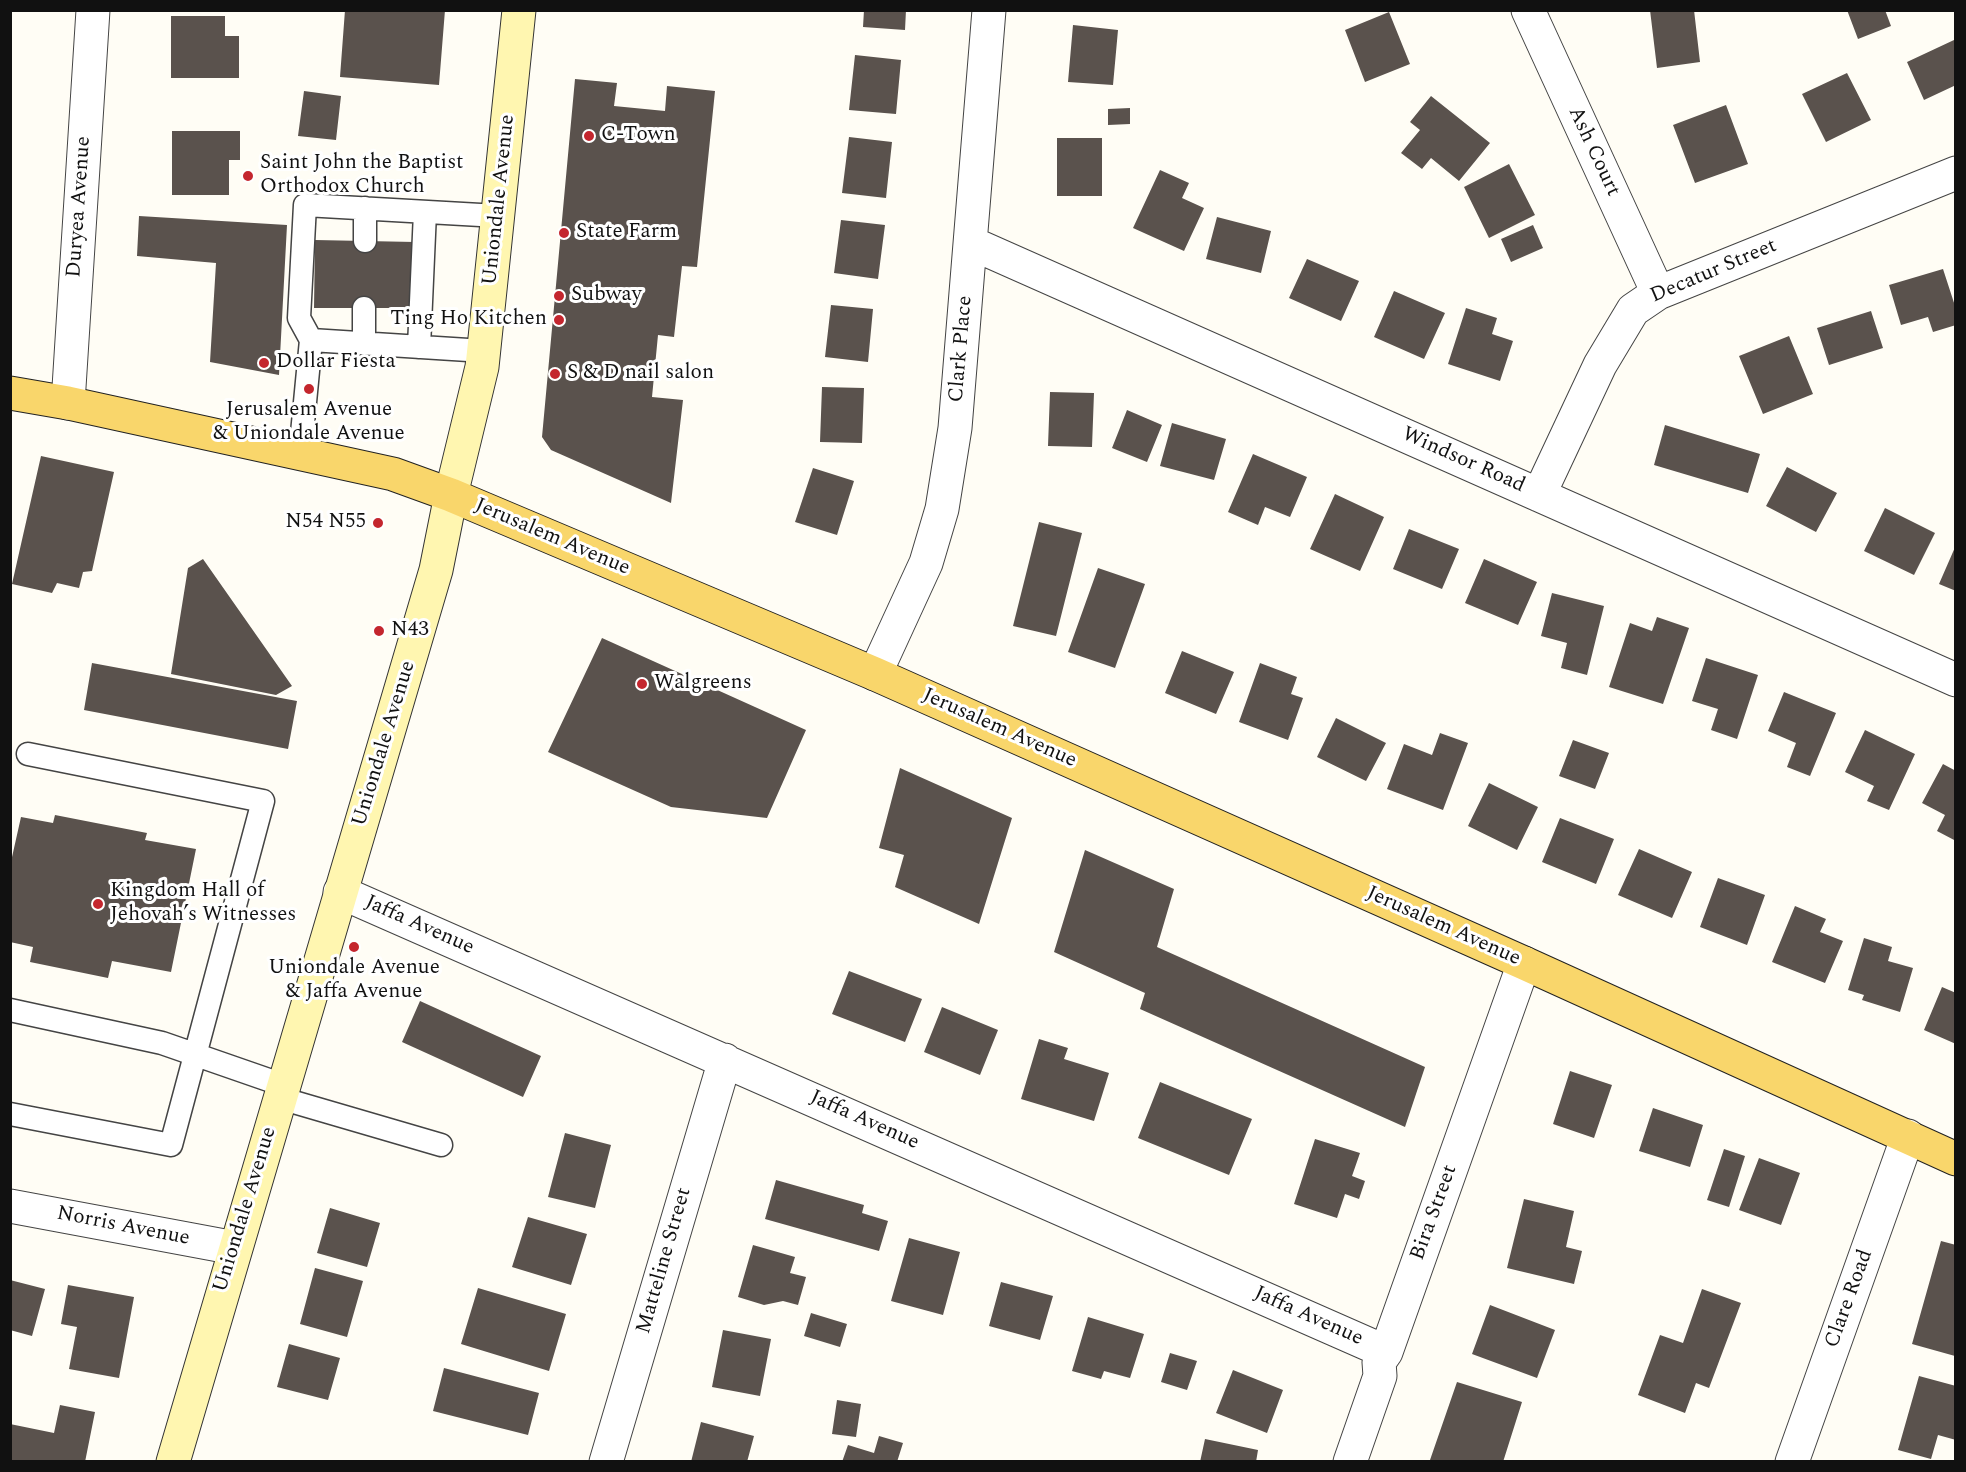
<!DOCTYPE html>
<html>
<head>
<meta charset="utf-8">
<style>
	body { margin:0 }
	#map { position:relative; width:1966px; height:1472px; overflow:hidden; background:#fffdf5; font-family:Spectral,serif }
	canvas { display:block }
	.frame { position:absolute; inset:0; border:12px solid #111; pointer-events:none }
</style>
</head>
<body>
<div id="map">
<canvas width="1966" height="1472"></canvas>
<div class="frame"></div>
</div>
<script>
const ctx = document.querySelector('canvas').getContext('2d');
ctx.lineJoin = 'round';
function paint(path, color) { ctx.fillStyle = color; ctx.fill(path, 'evenodd'); }
function stroke(path, color, width, dash) { ctx.strokeStyle = color; ctx.lineWidth = width; ctx.lineCap = dash ? 'butt' : 'round'; ctx.setLineDash(dash || []); ctx.stroke(path); }
function write(font, color, halo, rows, align = 'center') {
  ctx.font = font + ' Spectral,serif'; ctx.lineWidth = 6; ctx.setLineDash([]); ctx.textBaseline = 'middle'; ctx.strokeStyle = halo; ctx.fillStyle = color; for (const [text, x, y, turn = 0] of rows) {
    ctx.save(); ctx.translate(x, y); ctx.rotate((+turn || 0) * Math.PI / 180); ctx.textAlign = isNaN(turn) ? turn : align; if (halo) ctx.strokeText(text, 0, 0); ctx.fillText(text, 0, 0); ctx.restore();
  }
}
paint(new Path2D(`
	M345,10H445L439,85L340,77Z
	M864,10H906L905,30L863,27Z
	M1650,10H1694L1700,62L1657,68Z
	M1847,10H1885L1891,26L1858,39Z
	M1389,12L1410,64L1365,82L1345,30Z
	M171,16H225V36H239V78H171Z
	M1073,25L1118,30L1113,85L1068,82Z
	M1954,40L1956,85L1924,100L1907,62Z
	M855,55L901,60L896,114L849,110Z
	M1847,73L1871,120L1826,142L1802,94Z
	M575,79L617,83L614,106L665,111L667,86L715,91L697,267L682,266L674,337L658,335L652,397L683,400L671,503L551,450L542,437Z
	M304,91L341,96L336,140L298,136Z
	M1431,96L1490,143L1459,181L1431,158L1422,169L1401,153L1420,130L1410,122Z
	M1726,105L1748,164L1695,183L1673,125Z
	M1130,108V124L1108,125V109Z
	M172,131H240V160H229V195H172Z
	M849,137L892,142L886,198L842,193Z
	M1057,138H1102V196H1057Z
	M1509,164L1535,215L1489,238L1464,187Z
	M1160,170L1189,183L1182,198L1204,208L1184,251L1133,228Z
	M139,216L287,225L279,375L210,362L216,263L137,256Z
	M1217,217L1271,231L1261,273L1206,259Z
	M841,220L885,225L878,279L834,273Z
	M1533,225L1543,248L1511,262L1501,239Z
	M315,240L415,242L414,308H314Z
	M1307,259L1359,281L1341,321L1289,298Z
	M1943,269L1956,309V325L1933,332L1928,317L1901,325L1889,285Z
	M1394,291L1445,313L1424,359L1374,337Z
	M831,305L873,309L868,362L825,357Z
	M1466,308L1497,318L1492,334L1513,341L1500,381L1448,364Z
	M1871,311L1883,348L1829,365L1817,328Z
	M1789,336L1813,394L1763,414L1739,356Z
	M822,387L864,388L862,443L820,442Z
	M1050,392L1094,393L1092,447L1048,446Z
	M1127,410L1162,425L1147,462L1112,448Z
	M1172,423L1226,439L1214,480L1160,466Z
	M1665,425L1760,454L1748,493L1654,465Z
	M1253,454L1307,477L1290,517L1265,507L1258,525L1228,512Z
	M41,456L114,472L92,571L83,572L79,588L57,583L52,593L12,584Z
	M1787,467L1837,493L1816,532L1766,506Z
	M813,468L854,481L837,535L795,522Z
	M1335,494L1384,517L1360,571L1310,549Z
	M1885,508L1935,533L1914,575L1864,551Z
	M1039,522L1082,533L1056,636L1013,626Z
	M1409,529L1459,549L1442,589L1393,569Z
	M1956,545V591L1939,584Z
	M203,559L292,686L276,695L171,674L188,568Z
	M1484,559L1537,582L1518,625L1465,603Z
	M1098,568L1145,584L1115,668L1068,652Z
	M1552,593L1604,606L1587,675L1561,668L1567,643L1541,636Z
	M1657,617L1689,628L1663,704L1609,687L1630,623L1652,631Z
	M602,638L806,730L767,818L671,807L548,752Z
	M1182,651L1234,672L1216,714L1165,693Z
	M1706,658L1758,675L1737,739L1711,730L1718,709L1692,701Z
	M92,663L297,701L288,749L84,710Z
	M1260,663L1297,677L1291,694L1303,698L1288,740L1239,722Z
	M1784,692L1836,713L1810,776L1787,767L1796,743L1768,731Z
	M1336,718L1386,743L1366,781L1317,757Z
	M1865,730L1915,754L1889,810L1867,801L1874,786L1845,772Z
	M1440,733L1468,743L1443,810L1387,789L1404,744L1432,755Z
	M1573,740L1609,753L1595,789L1559,776Z
	M1943,764L1956,771V841L1937,831L1945,815L1922,803Z
	M900,768L1012,818L979,924L895,887L904,855L879,848Z
	M1489,783L1538,807L1517,850L1468,826Z
	M55,815L147,833L145,840L196,849L171,972L112,961L108,978L30,962L33,947L10,942V866L21,817L53,823Z
	M1560,818L1614,839L1596,884L1542,862Z
	M1639,849L1692,872L1672,918L1618,895Z
	M1085,850L1174,889L1157,947L1425,1067L1405,1127L1140,1009L1145,993L1054,952Z
	M1718,878L1765,895L1747,945L1700,927Z
	M1795,906L1826,919L1820,932L1843,941L1825,983L1772,962Z
	M1864,938L1892,947L1888,961L1913,968L1900,1012L1862,1000L1864,995L1848,990Z
	M849,971L922,999L905,1042L832,1014Z
	M1942,987L1956,993V1044L1924,1030Z
	M420,1001L541,1056L523,1097L402,1042Z
	M942,1007L998,1030L980,1075L924,1052Z
	M1039,1039L1068,1048L1064,1059L1109,1073L1094,1121L1021,1099Z
	M1570,1071L1612,1085L1594,1138L1553,1124Z
	M1160,1082L1252,1119L1229,1175L1138,1138Z
	M1653,1108L1703,1125L1690,1167L1639,1151Z
	M565,1133L611,1145L595,1208L548,1197Z
	M1315,1139L1360,1153L1352,1176L1365,1181L1359,1199L1345,1194L1337,1218L1294,1204Z
	M1724,1149L1745,1156L1729,1207L1707,1200Z
	M1759,1158L1800,1173L1781,1225L1739,1210Z
	M776,1180L864,1205L862,1213L888,1221L879,1251L765,1219Z
	M1524,1199L1574,1211L1566,1247L1582,1251L1574,1284L1507,1268Z
	M330,1208L380,1223L367,1267L317,1253Z
	M528,1217L587,1234L571,1285L512,1267Z
	M909,1238L960,1252L943,1315L891,1301Z
	M1941,1241L1956,1245L1955,1356L1912,1344Z
	M753,1245L795,1257L790,1273L806,1277L798,1305L783,1301L764,1305L738,1297Z
	M315,1268L363,1281L347,1337L300,1324Z
	M10,1280L45,1289L32,1336L10,1330Z
	M1001,1282L1053,1296L1040,1340L989,1326Z
	M68,1285L134,1297L119,1378L69,1369L77,1327L61,1324Z
	M478,1288L566,1314L549,1371L461,1344Z
	M1702,1289L1741,1303L1709,1388L1696,1383L1685,1413L1638,1395L1660,1335L1683,1343Z
	M1490,1305L1555,1330L1537,1378L1472,1354Z
	M811,1313L847,1324L840,1347L804,1336Z
	M1088,1317L1144,1334L1130,1378L1104,1371L1101,1379L1072,1371Z
	M723,1330L771,1339L760,1396L712,1387Z
	M289,1344L340,1358L328,1400L277,1387Z
	M1170,1353L1197,1361L1187,1390L1161,1382Z
	M444,1368L539,1393L528,1435L433,1411Z
	M1233,1370L1283,1390L1267,1433L1216,1413Z
	M1919,1376L1956,1386V1440L1938,1435L1931,1459L1898,1450Z
	M1457,1382L1522,1402L1503,1462L1430,1460Z
	M837,1400L861,1404L856,1437L832,1434Z
	M60,1405L95,1412L85,1462H10V1424L54,1433Z
	M701,1422L754,1436L747,1462H691Z
	M879,1436L903,1443L897,1462H842L848,1445L874,1453Z
	M1205,1439L1258,1450L1256,1462H1200Z`), '#5a524d');
const lane = new Path2D(`
	M365,241V208
	M364,308V343
	M311,340L484,351
	M419,347L425,212
	M300,454L311,340L299,318L305,205L498,216
	M10,1010L162,1043L283,1085
	M280,1098L441,1145
	M10,1114L171,1145L263,801L28,754`);
const street = new Path2D(`
	M1528,10L1658,293
	M971,243L1956,680
	M68,403L93,10
	M1539,495L1600,365L1633,310L1658,293L1956,173
	M875,674L926,563L942,509L955,428L989,10
	M340,892L1386,1352
	M10,1206L235,1248
	M606,1462L725,1060
	M1350,1462L1380,1376L1379,1362L1386,1352L1524,963
	M1792,1462L1908,1136`);
const secondary = new Path2D(`
	M173,1462L436,570L451,495L482,367L519,10`);
const primary = new Path2D(`
	M10,393L68,403L393,474L451,495L875,674L1524,963L1956,1159`);
stroke(lane, '#444', 25);
stroke(street, '#444', 35);
stroke(secondary, '#333', 35);
stroke(primary, '#222', 35);
stroke(lane, '#fff', 22);
stroke(street, '#fff', 33);
stroke(secondary, '#fff6b0', 33);
stroke(primary, '#f9d66b', 33);
for (const [x, y, r, color] of [
	[589,136,6,"#c4262e"],
	[248,176,6,"#c4262e"],
	[564,233,6,"#c4262e"],
	[559,296,6,"#c4262e"],
	[559,320,6,"#c4262e"],
	[264,363,6,"#c4262e"],
	[555,374,6,"#c4262e"],
	[309,389,6,"#c4262e"],
	[378,523,6,"#c4262e"],
	[379,631,6,"#c4262e"],
	[642,684,6,"#c4262e"],
	[98,904,6,"#c4262e"],
	[354,947,6,"#c4262e"]
]) { const dot = new Path2D(); dot.arc(x, y, r, 0, 2 * Math.PI); ctx.fillStyle = color; ctx.fill(dot); stroke(dot, '#fff', 2); }
write('21px', '#111', '#fff', [
	["C-Town",601,136],
	["Saint John the Baptist",260,164],
	["Orthodox Church",260,188],
	["State Farm",576,233],
	["Subway",571,296],
	["Ting Ho Kitchen",547,320,"right"],
	["Dollar Fiesta",276,363],
	["S & D nail salon",567,374],
	["Jerusalem Avenue",309,411,"center"],
	["& Uniondale Avenue",309,435,"center"],
	["N54 N55",366,523,"right"],
	["N43",391,631],
	["Walgreens",654,684],
	["Kingdom Hall of",110,892],
	["Jehovah’s Witnesses",110,916],
	["Uniondale Avenue",354,969,"center"],
	["& Jaffa Avenue",354,993,"center"]
], 'left');
write('21px', '#111', '#fff', [
	["Ash Court",1593,152,65],
	["Uniondale Avenue",500,200,-84],
	["Duryea Avenue",80,207,-86],
	["Decatur Street",1714,272,-23],
	["Clark Place",962,349,-85],
	["Windsor Road",1463,461,24],
	["Jerusalem Avenue",552,538,23],
	["Jerusalem Avenue",999,729,24],
	["Uniondale Avenue",385,744,-73],
	["Jaffa Avenue",419,926,24],
	["Jerusalem Avenue",1443,927,24],
	["Jaffa Avenue",864,1121,24],
	["Uniondale Avenue",246,1210,-73],
	["Bira Street",1435,1213,-70],
	["Norris Avenue",123,1227,11],
	["Matteline Street",665,1261,-74],
	["Clare Road",1850,1299,-70],
	["Jaffa Avenue",1308,1317,24]
]);
</script>
</body>
</html>
